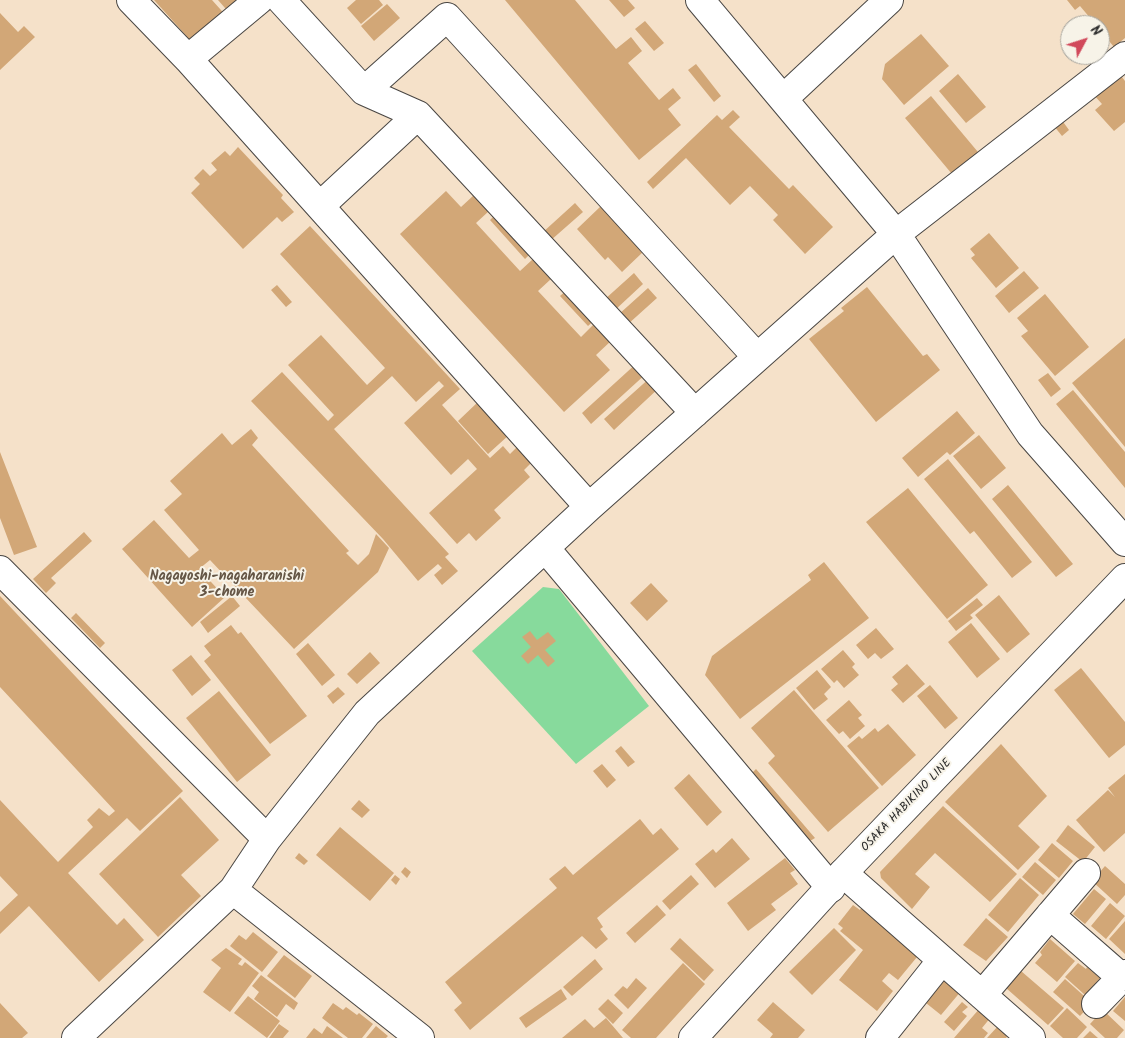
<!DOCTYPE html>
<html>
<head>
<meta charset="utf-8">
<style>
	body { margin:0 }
	#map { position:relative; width:1125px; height:1038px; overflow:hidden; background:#f5e1c9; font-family:Kalam,sans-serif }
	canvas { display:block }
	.north { position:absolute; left:1060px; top:15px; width:50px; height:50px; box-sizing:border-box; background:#f7f3e8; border:1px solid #a5a39c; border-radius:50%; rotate:50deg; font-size:14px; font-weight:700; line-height:20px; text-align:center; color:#2b2b2b }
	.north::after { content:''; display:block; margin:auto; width:18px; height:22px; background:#d1495b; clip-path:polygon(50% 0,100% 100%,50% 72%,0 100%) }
</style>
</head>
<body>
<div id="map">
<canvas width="1125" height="1038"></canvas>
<div class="north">N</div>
</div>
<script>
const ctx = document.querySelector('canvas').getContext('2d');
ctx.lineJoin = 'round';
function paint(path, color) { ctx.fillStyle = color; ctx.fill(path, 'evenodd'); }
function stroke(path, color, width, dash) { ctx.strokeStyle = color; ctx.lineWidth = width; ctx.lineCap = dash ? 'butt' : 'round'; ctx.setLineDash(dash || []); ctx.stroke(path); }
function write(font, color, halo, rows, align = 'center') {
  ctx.font = font + ' Kalam,sans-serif'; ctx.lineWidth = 4; ctx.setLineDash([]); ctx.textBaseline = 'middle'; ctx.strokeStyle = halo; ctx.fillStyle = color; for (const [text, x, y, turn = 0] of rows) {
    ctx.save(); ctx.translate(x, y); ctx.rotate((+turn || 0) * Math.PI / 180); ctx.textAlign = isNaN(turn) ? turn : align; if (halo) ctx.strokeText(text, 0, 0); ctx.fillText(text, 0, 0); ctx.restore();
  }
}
paint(new Path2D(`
	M543,587L559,589L649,706L576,764L472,651Z`), '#87da9c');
paint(new Path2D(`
	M154,0H212L229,19L191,41Z
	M218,0H252L232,16Z
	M356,0H379L383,5L361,24L347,8Z
	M505,0H575L616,49L631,37L642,51L628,63L659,100L673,88L681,98L668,109L681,125L639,160Z
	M609,0H628L635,8L624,17Z
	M1067,0H1125V38L1114,47L1100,30V25H1096L1080,6L1075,10Z
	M387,4L400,18L374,41L361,26Z
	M0,13L18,32L24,26L35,37L0,70Z
	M645,21L664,43L654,51L635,29Z
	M921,34L949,66L904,105L882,79L885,64Z
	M696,64L721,96L714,102L688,70Z
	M1118,72L1125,81V122L1114,131L1095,110L1102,104L1093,94Z
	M958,74L986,107L966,123L939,91Z
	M931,96L983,158L957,180L905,118Z
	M733,110L740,117L729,127L789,189L793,185L833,227L805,254L773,220L778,215L750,186L730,205L686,158L653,189L647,182L717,115L722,120Z
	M1061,119L1069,130L1062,136L1054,126Z
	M238,147L283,195L281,198L294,212L282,222L277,217L243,249L191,193L200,184L194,178L203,169L210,176L217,170L211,163L225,151L230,156Z
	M446,191L461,207L474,195L489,211L476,223L520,271L533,259L551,279L538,291L581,337L596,322L612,340L596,355L610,370L564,412L400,234Z
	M575,203L583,212L550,241L542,233Z
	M601,206L643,252L622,272L608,257L605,260L577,229Z
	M499,211L534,250L525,259L490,220Z
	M310,226L460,389L442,405L490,458L503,446L510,454L517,447L531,463L524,470L530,477L494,510L501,518L476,541L469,533L457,544L429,513L477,469L468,459L451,475L404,423L444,386L439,381L416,402L392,376L334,429L449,554L445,557L458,571L442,585L434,575L442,568L438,564L418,581L383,539L251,401L282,372L328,421L334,415L288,365L321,335L367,385L385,368L280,254Z
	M989,233L1019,268L996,288L971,258L975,255L970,249Z
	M1024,271L1039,288L1009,313L995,296Z
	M634,273L643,284L614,311L604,300Z
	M277,285L292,302L286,307L271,290Z
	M867,287L923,356L927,354L940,370L876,422L809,339L844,311L841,308Z
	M569,288L597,318L588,326L560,296Z
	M648,288L657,298L627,325L618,315Z
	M1045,294L1089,347L1055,376L1021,336L1028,331L1017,318Z
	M1125,338V447L1072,383Z
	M638,362L648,372L591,424L582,413Z
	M1048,373L1061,389L1051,397L1038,380Z
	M652,376L661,386L614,430L604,419Z
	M1073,390L1125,452V488L1056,404Z
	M479,401L509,435L488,454L458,421Z
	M957,411L975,433L950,455L947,452L918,477L902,458Z
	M251,429L258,438L252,445L349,551L346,553L358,565L369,554L376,534L389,548L378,572L294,649L210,560L199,569L225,597L192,627L122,549L154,520L189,558L199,550L164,510L182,494L170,481L222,433L232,445Z
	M979,435L1006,468L981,489L953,456Z
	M0,452L37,547L14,555L0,518Z
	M948,459L1032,562L1012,578L974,531L970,534L924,479Z
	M1008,485L1073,564L1056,577L992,499Z
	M908,488L988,585L947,619L866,522Z
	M84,532L92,541L51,578L56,583L46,593L33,579Z
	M824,562L869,618L740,719L705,675L712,656L811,580L808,575Z
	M651,583L668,601L647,621L630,603Z
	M999,595L1030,634L1007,653L975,615Z
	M0,596L183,791L140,831L127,818L68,873L117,925L124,918L144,940L99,982L29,906L0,934V912L18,895L0,876V800L58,862L93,827L87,820L99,808L109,816L115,811L0,687Z
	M232,596L240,606L208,633L200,622Z
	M977,598L983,605L970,615L973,618L956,631L948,621Z
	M76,613L105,643L100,648L71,618Z
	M971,623L1000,659L977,678L948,642Z
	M231,625L238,634L241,632L307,716L270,744L204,661L211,655L204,646Z
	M876,628L894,649L881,659L875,653L868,659L856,645Z
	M530,631L537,640L548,632L556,641L545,650L555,661L548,667L538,655L528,664L521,656L531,647L522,637Z
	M308,643L335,675L322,686L296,654Z
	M843,650L855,664L852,667L859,675L844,688L837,680L834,683L821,669Z
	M370,652L380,663L357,684L347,674Z
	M191,655L211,680L192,696L172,670Z
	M907,664L925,684L903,703L891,690L898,684L892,677Z
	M1081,668L1125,722V745L1109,758L1054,690Z
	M817,670L831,687L824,694L828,699L814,710L796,688Z
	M930,685L958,718L945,729L917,696Z
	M338,687L345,694L333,704L327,696Z
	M794,690L879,788L828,832L768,763L775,756L751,728Z
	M219,691L271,755L237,782L186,718Z
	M849,700L862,715L858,718L865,726L850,739L843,731L839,734L826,720Z
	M888,724L916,755L882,786L847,746L859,736L862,739L875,728L878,732Z
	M1001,744L1047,796L1018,826L1040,847L1018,870L945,802Z
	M621,746L635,762L628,767L615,751Z
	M602,764L616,780L607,788L593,771Z
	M756,769L815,838L810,841L752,773Z
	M689,774L722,812L707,826L674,788Z
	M1125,774V833L1104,852L1076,820L1108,790L1115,797L1108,788Z
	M180,797L219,840L181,875L201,896L158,937L99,874Z
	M359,800L370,810L362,818L351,809Z
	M943,806L1017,874L990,902L935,853L915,874L930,887L912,909L881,878L880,872Z
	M640,819L653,835L661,828L679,849L597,918L603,927L600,929L608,939L596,949L582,936L470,1030L454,1010L462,1003L445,982L557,888L549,879L565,866L573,875Z
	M1068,825L1095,847L1083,862L1056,841Z
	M340,827L394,873L370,901L316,855Z
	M732,838L750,859L715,888L695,864L713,849L716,853Z
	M1052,843L1073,861L1059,878L1038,860Z
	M299,853L308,861L304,865L295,858Z
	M785,858L795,870L790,873L798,884L771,904L776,910L748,931L727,903Z
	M1035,862L1056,880L1043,895L1022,877Z
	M1105,866L1125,884V895L1117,904L1092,881Z
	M405,867L411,872L407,878L401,872Z
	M395,875L400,879L396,885L391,880Z
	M691,875L699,884L670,910L662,901Z
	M1020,878L1039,895L1008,932L988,915Z
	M1094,889L1106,899L1085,924L1073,914Z
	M1110,903L1125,916L1106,939L1091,926Z
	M657,905L666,915L635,943L626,933Z
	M853,905L860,910L862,907L914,949L911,952L917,957L898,980L889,973L882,981L893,991L877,1011L839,980L863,950L840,931L843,928L838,924Z
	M986,918L1008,937L986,961L963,945Z
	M1125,921V954L1109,939Z
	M834,928L856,950L812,995L789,972Z
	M253,932L278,952L262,972L230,946L239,935L246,940Z
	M680,938L714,970L704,981L670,949Z
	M1050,939L1075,961L1057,982L1035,963L1042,955L1040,952Z
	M226,948L242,959L238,964L242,966L245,962L259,973L230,1012L203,992L221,968L211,960Z
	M284,955L312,976L295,998L267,976Z
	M595,959L603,969L572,996L563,987Z
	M683,963L705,984L656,1038H631L622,1030Z
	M1078,963L1086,969L1087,967L1100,978L1085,995L1065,977Z
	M1021,971L1064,1008L1048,1025L1006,988Z
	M261,975L298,1003L294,1010L286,1004L277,1017L254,999L259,992L252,986Z
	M636,978L647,988L628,1009L614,995L623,986L627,989Z
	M947,978L962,990L941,1015L921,999L936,980Z
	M1065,979L1092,1003L1080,1016L1053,992Z
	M561,989L567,999L526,1028L519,1018Z
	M248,996L280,1021L267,1038L234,1013Z
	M1125,997V1021L1113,1011Z
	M608,999L623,1013L613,1024L598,1009Z
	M773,1002L805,1030L798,1038H770L773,1034L757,1020Z
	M962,1002L968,1007L962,1012L967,1016L954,1031L944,1022Z
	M0,1003L28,1033L22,1038H0Z
	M333,1003L343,1010L346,1007L357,1015L359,1013L373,1024L362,1038H348L322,1018Z
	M980,1008L991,1017L982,1028L988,1033L984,1038H954Z
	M1067,1008L1087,1027L1077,1038H1063L1050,1026Z
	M1103,1010L1124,1030L1117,1038H1105L1090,1024Z
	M606,1018L623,1038H562L585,1019L594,1028Z
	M279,1024L289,1031L283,1038H269Z
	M999,1025L1009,1034L1006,1038H987Z
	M327,1026L343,1038H306L314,1028L322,1034Z
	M376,1026L388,1036L386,1038H366Z
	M1090,1031L1098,1038H1083Z`), '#d2a777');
const minor = new Path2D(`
	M131,0L188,59L589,507
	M281,0L364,91L418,115L695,413
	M700,0L896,234L1030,434L1125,542
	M188,59L259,0
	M364,91L447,17L757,357
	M783,99L889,0
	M320,206L418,115
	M546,549L831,888
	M0,570L267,839
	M843,873L1031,1038
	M233,890L420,1038
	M1050,915L1121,977
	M982,995L1086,873
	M1096,1004L1125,974
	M76,1038L233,890L267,839L367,713L589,507L896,234L1125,56
	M880,1038L942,960`);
const major = new Path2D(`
	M693,1038L843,873L1125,578`);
stroke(minor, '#494643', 30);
stroke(major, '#494643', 30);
stroke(minor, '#fff', 28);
stroke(major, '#fff', 28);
write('12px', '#2b2b2b', '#f7f3e8', [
	["OSAKA HABIKINO LINE",907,806,-46]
]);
write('bold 14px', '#655646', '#f7f3e8', [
	["Nagayoshi-nagaharanishi",227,578],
	["3-chome",227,594]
]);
</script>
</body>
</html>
